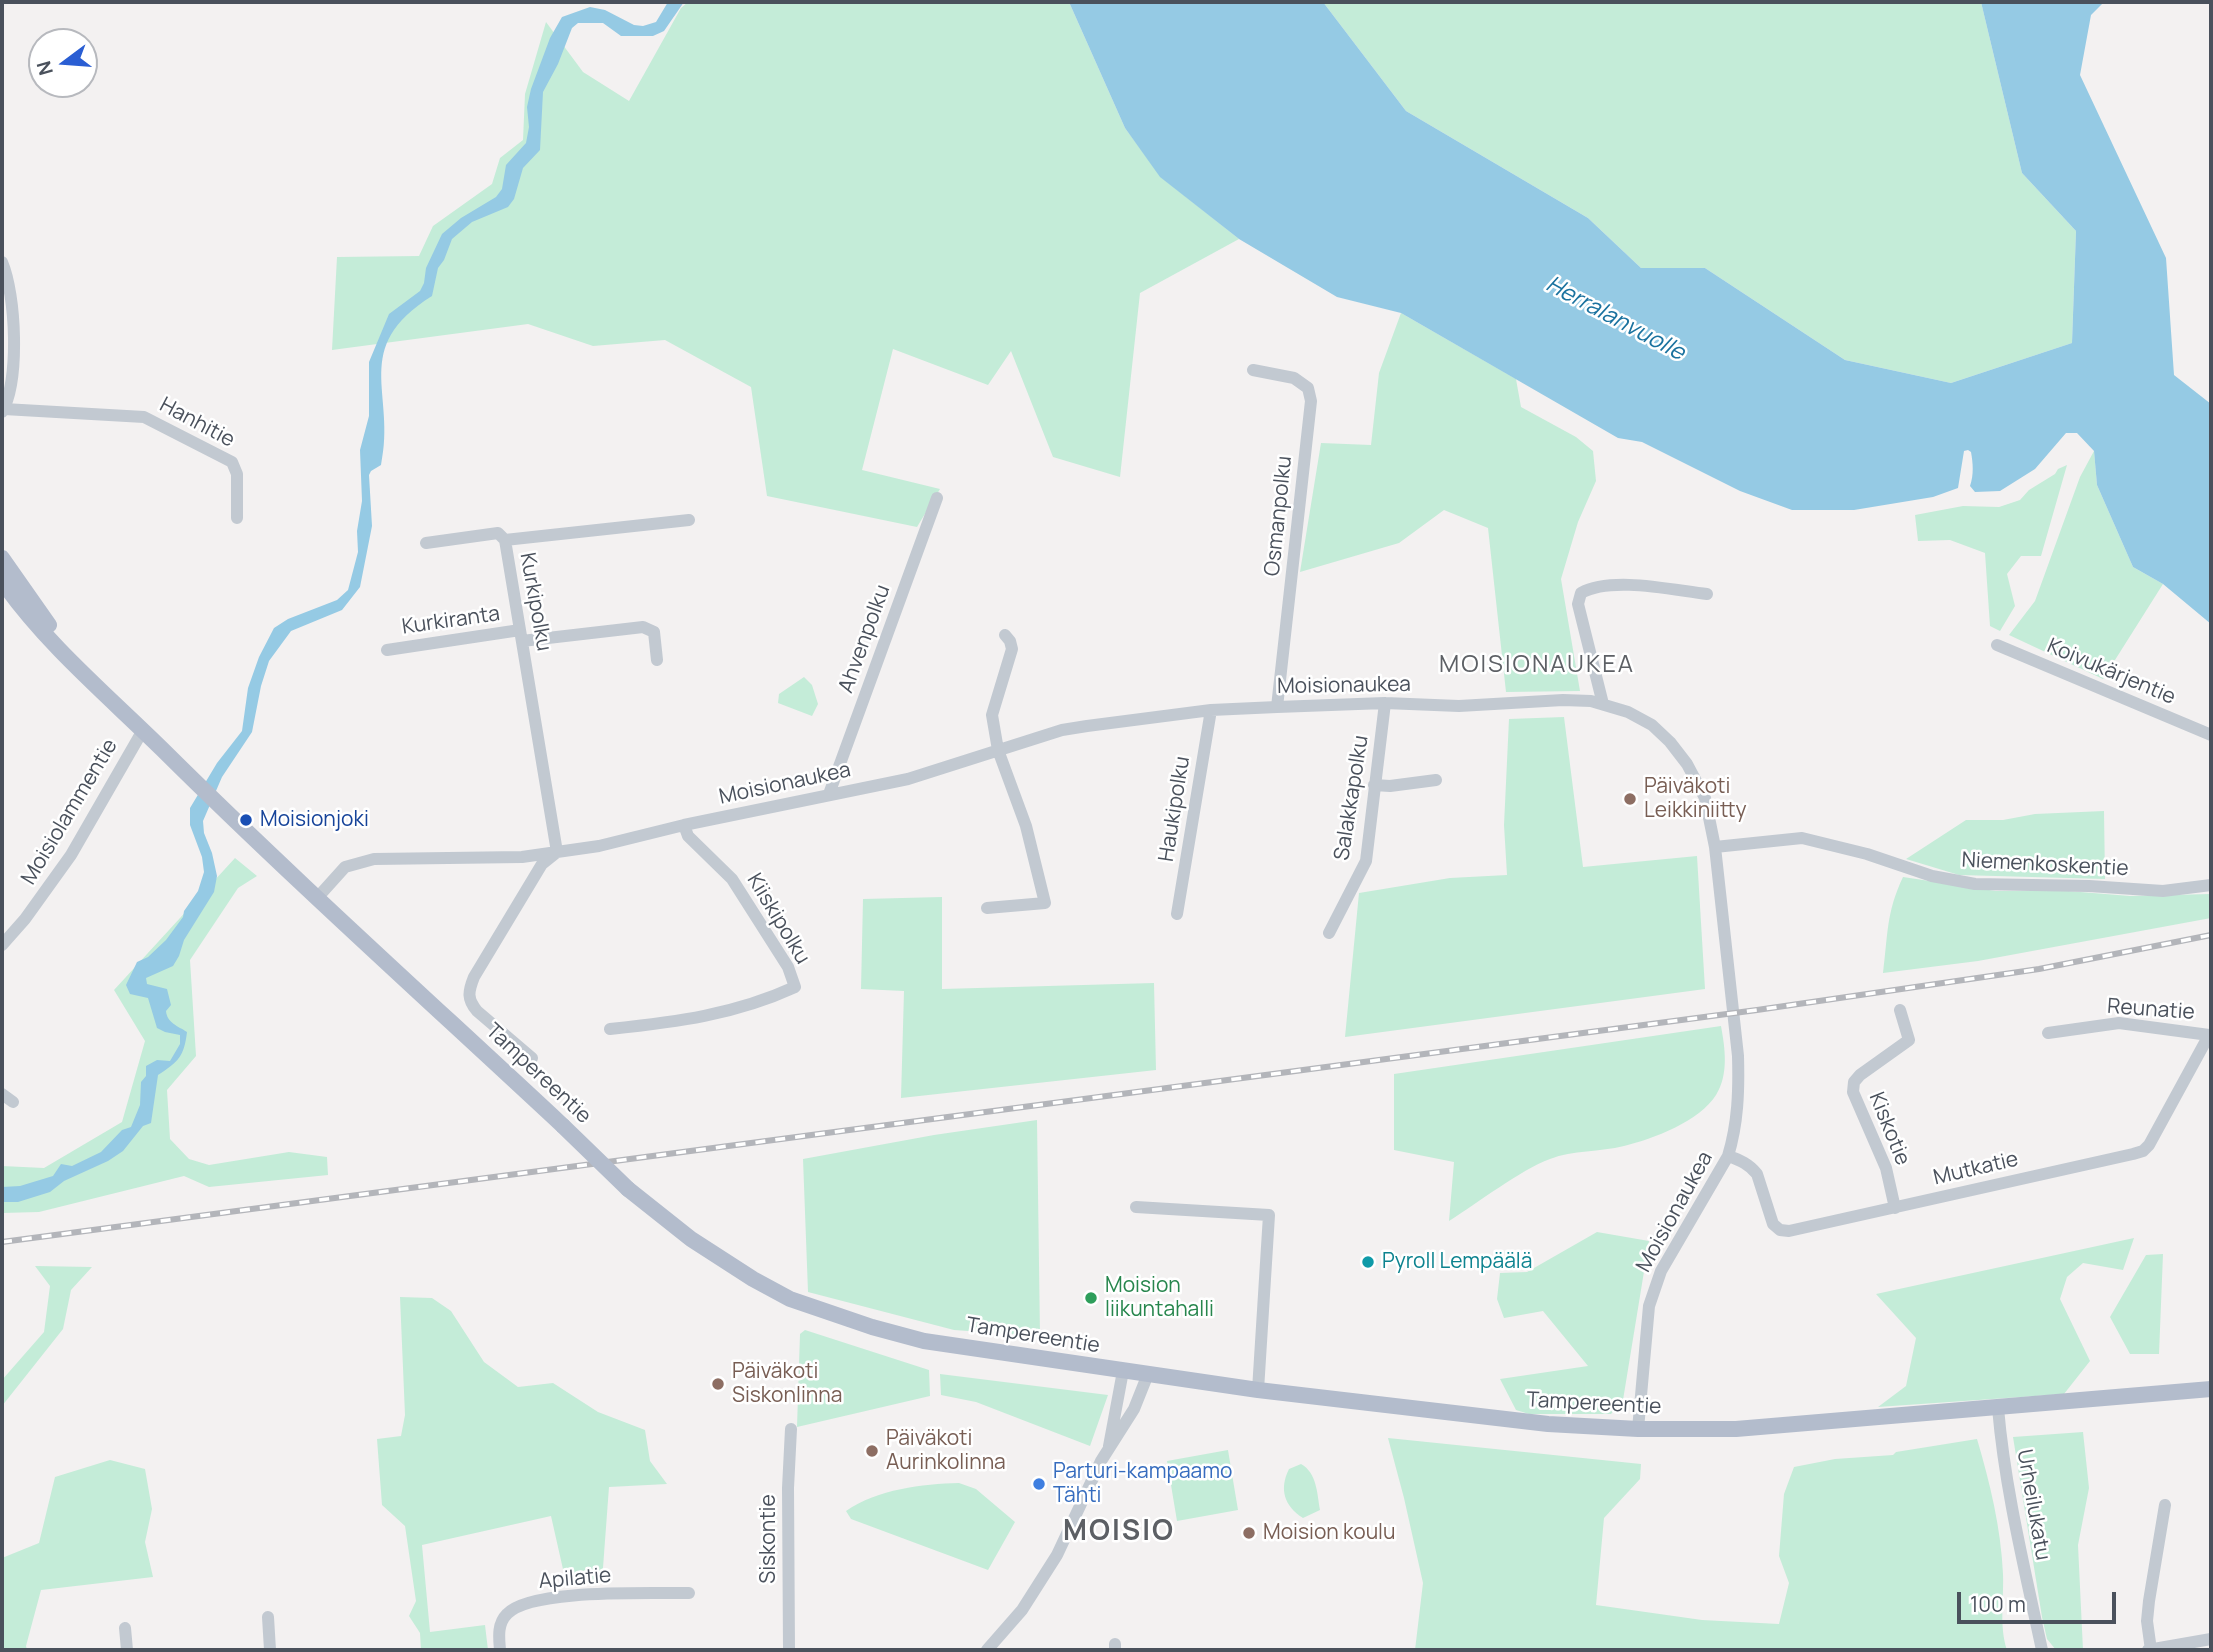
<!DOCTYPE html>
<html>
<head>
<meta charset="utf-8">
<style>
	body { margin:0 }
	#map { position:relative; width:2213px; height:1652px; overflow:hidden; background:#f3f1f1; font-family:Manrope,sans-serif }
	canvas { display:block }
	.frame { position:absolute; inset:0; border:4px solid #4a515c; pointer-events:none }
	.north { position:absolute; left:28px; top:28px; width:70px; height:70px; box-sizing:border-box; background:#fff; border:2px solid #b7b9be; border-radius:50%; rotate:254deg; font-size:19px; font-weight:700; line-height:28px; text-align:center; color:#4a515c }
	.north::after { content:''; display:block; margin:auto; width:24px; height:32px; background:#2a5ed3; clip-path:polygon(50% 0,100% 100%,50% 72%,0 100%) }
	.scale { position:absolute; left:1957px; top:1592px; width:159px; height:32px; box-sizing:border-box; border:4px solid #4a515c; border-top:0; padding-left:9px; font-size:21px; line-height:24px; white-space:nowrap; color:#4a515c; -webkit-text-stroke:5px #fff; paint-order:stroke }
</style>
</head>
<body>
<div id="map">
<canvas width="2213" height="1652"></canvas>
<div class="frame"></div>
<div class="north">N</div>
<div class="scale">100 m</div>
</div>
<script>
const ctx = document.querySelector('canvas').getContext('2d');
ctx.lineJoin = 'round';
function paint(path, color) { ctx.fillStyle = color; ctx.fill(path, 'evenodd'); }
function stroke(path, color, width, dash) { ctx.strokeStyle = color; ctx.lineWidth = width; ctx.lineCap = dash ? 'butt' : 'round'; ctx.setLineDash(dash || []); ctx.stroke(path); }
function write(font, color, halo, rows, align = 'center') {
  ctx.font = font + ' Manrope,sans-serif'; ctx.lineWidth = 5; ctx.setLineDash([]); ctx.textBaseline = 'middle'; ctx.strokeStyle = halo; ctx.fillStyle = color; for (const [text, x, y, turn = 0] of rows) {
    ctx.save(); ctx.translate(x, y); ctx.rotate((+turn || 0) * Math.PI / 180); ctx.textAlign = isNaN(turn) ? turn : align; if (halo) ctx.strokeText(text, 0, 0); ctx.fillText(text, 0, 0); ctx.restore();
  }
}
paint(new Path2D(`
	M688,2H1069L1125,128L1161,177L1239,239L1140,293L1120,477L1053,457L1011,351L988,385L893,349L862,470L940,489L917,527L767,496L751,387L665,340L593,346L528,324L332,350L337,257L419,256L433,226L492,184L500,158L523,140L525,94L546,22L583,72L629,101L681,8Z
	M1323,2H1981L2022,173L2076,231L2072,343L1951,383L1845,360L1705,268H1641L1588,218L1406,111Z
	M1401,313L1516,379L1521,407L1576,437L1593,451L1596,481L1578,522L1561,579L1580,691L1506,692L1488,528L1444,510L1399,543L1300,572L1321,443L1371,445L1379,373Z
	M2094,451L2097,485L2133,567L2163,584L2103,679L2009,635L2035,601L2080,477Z
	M2067,465L2041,556H2021L2007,574L2015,606L2000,631L1990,626L1985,553L1950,540L1918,541L1915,515L1963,506L1999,507L2020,500L2029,490L2055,474L2058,469Z
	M804,677L812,685L818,704L812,716L778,703L779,694Z
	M1564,717L1583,867L1697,856L1705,989L1345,1037L1359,893L1450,878L1507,875L1504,825L1509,719Z
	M2104,811L2105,879L1959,875L1906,859L1966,820H2003L2035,814Z
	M235,858L257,876L238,888L190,960L196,1056L167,1090L170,1139L189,1159L209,1165L289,1152L327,1157L328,1175L209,1187L184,1176L39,1212L2,1213V1166L44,1168L122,1122L145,1041L114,990Z
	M1903,877L1996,891H2068L2130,896L2211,894V918L1978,961L1883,973C1888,935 1886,913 1903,877Z
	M942,897V989L1154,983L1156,1070L901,1098L904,991L861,989L863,899Z
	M1721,1026C1725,1048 1729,1074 1716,1095C1700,1121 1653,1139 1624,1146C1600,1152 1573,1150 1550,1159C1520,1170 1478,1203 1449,1221L1454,1162L1394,1150V1074Z
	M1037,1120L1040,1336L954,1330L808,1292L803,1159L934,1135Z
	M1597,1232L1649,1241L1623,1400L1611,1414H1529L1516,1410L1500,1379L1588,1366L1543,1311L1504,1318L1497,1299L1500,1273L1527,1272Z
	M2134,1238L2123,1270L2083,1263L2067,1277L2060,1299L2090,1361L2064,1394L1878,1407L1906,1386L1916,1338L1876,1294Z
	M2163,1254L2159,1354H2130L2110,1317L2146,1255Z
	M35,1266L92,1267L71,1290L63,1329L2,1406V1380L44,1332L50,1286Z
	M400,1297L432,1298L451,1311L484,1362L518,1387L553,1383L598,1412L645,1430L650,1461L667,1484L609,1487L602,1581L567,1587L551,1516L422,1545L430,1632L485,1625L488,1650H421L420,1633L409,1616L416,1601L405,1526L382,1505L377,1439L401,1436L405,1415Z
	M805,1330L929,1370L930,1396L797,1427L800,1334Z
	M940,1374L1108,1395L1090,1446L976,1402L941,1395Z
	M2083,1432L2089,1488L2078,1545L2083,1650H2056L2047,1639L2042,1617L2013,1437Z
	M1388,1438L1641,1464L1640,1479L1604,1518L1596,1605L1702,1620L1779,1624L1789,1583L1779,1556L1784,1494L1794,1467L1835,1459L1893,1455L1896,1452L1977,1439C1990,1483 2001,1528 2003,1574C2004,1599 1999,1626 2007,1650H1415L1423,1583L1404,1498Z
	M1228,1450L1238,1510L1177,1521L1167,1461Z
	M110,1460L145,1469L152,1509L145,1542L153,1577L41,1590L26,1646L27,1650H2V1558L39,1543L55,1477Z
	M1301,1464C1317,1473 1317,1493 1320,1510L1303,1518C1284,1506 1279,1489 1289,1469Z
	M959,1483L976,1489L1015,1522L988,1570L851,1519L846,1511C878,1489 922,1484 959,1483Z`), '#c4ecd8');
paint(new Path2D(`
	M668,2H684L664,31L653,36H621L603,23H578L572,28L558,64L543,92L540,150L523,168L514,199L508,207L472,222L452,239L444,260L438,268L432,296C349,348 397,393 381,465L371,471L369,475L372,526L360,587L342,610L291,631L269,661L261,686L252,732L222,777L203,821L204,833L212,853L217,876L214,892L184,940L179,956L173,966L146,978L147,984L167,989L171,1005L166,1011C167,1023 178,1026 187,1032C184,1057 178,1062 158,1075L151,1123L143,1126L123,1151L108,1161L64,1181L50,1192L18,1202H2V1187L20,1186L53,1176L61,1164L72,1166L101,1152L122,1130L131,1127L140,1105L141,1082L146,1076V1066L157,1060L170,1061L180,1044V1035L165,1032L157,1028L148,998L130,994L126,985L137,962L148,957L166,940L183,917L184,911L198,891L204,872L202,857L190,825V808L217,763L242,731L248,688L259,657L274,628L288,619L337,600L348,590L358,552L357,531L362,501L360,450L369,416V362L389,314L420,291L424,283L426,268L442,234L461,218L496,197L502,189L506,165L526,143L529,127L527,107L531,89L550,38L562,17L590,7L605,10L634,25L643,26L656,22Z
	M1069,2H1323L1406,111L1588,218L1641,268H1705L1845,360L1951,383L2072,343L2076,231L2022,173L1981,2H2104L2091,15L2080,75L2166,258L2174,375L2211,404V624L2163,584L2133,567L2097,485L2094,451L2077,433H2066L2035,469L2000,491L1975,492L1970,486C1974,475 1973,463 1971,452L1968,450L1964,451L1958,488L1933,497L1854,510H1792L1740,491L1642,442L1618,438L1401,313L1337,297L1239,239L1160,177L1125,128Z`), '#95cae4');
stroke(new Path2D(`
	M2,262C16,295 20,381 2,412
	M1253,370L1294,378L1308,388L1311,401L1277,707
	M4,409L144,417L232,462L237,474V518
	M505,540L557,852L542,864L474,977C468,992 467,999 477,1011L532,1058
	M505,540L689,520
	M426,543L498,533L505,540
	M522,641L643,627L654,632L657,660
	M1997,645L2211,735
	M387,650L520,630
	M1603,704L1578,604L1581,593C1612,576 1672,590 1707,594
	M1374,785L1390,786L1436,780
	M829,794L937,498
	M1715,847L1802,838L1867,854L1932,876L1975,884L2089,886L2163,891L2211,885
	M318,897L345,867L374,859L522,857L599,846L684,825L908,779L1062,730L1087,726L1211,710L1277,707L1385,703L1459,706L1563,700L1591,701L1628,712L1652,725L1670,742L1687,764L1705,798L1715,847L1738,1056C1739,1091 1738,1123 1728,1156L1661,1271L1649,1306L1638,1429
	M987,908L1045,903L1026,826L998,750L992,715L1012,649L1010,641L1005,635
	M1177,914L1211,710
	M1329,933L1366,861L1385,703
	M2,945L25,919L71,855L143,730
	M610,1029C676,1022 734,1015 795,987L788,967L732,879L688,836L684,825
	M2048,1033L2119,1023L2209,1035
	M2,1094L13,1102
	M1728,1156C1740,1160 1749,1164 1757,1174L1773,1224L1780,1230L1789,1231L2133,1154L2143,1151L2149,1145L2209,1035H2211
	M1136,1207L1269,1215L1258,1390
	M1895,1208L1886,1168L1853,1092L1854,1082L1860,1075L1909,1040L1900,1010
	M1998,1408C2005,1490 2025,1570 2042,1650
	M1109,1446L1123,1371
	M268,1617L270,1650
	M125,1628L127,1650
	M1115,1644V1650
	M500,1650C499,1638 497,1624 507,1614C531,1588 652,1594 689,1593
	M789,1650L788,1488L791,1429
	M987,1650L1022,1610L1057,1555L1101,1461L1134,1409L1148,1374
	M2148,1650L2211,1639
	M2151,1650L2147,1621L2149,1601L2165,1505`), '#c2c9d1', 12);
stroke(new Path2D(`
	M2,558L49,625
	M2,581C46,644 107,695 162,749C292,878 429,1001 563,1126
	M628,1189L691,1239L753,1279L790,1299L872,1327L924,1341L1258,1390L1548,1424L1638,1429H1736L2211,1389`), '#b3bccc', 16);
const rail = new Path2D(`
	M2,1242L1757,1010L2039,969L2211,935`);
stroke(rail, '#b3b5ba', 6);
stroke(rail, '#fff', 3.5, [10]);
stroke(new Path2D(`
	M563,1126L628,1189`), '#b3bccc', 16);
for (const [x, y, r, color] of [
	[1630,799,7,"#8d6e63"],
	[246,820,7,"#1a4fb4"],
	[1368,1262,7,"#0f9aa8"],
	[1091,1298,7,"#2e9e5b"],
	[718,1384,7,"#8d6e63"],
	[872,1451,7,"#8d6e63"],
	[1039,1484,7,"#3f7fe0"],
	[1249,1533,7,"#8d6e63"]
]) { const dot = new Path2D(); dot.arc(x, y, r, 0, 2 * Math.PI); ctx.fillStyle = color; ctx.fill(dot); stroke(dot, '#fff', 2.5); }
write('21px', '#4a515c', '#fff', [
	["Hanhitie",197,423,28],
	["Osmanpolku",1279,516,-84],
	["Kurkipolku",535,602,80],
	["Kurkiranta",451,621,-8],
	["Ahvenpolku",865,639,-70],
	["Koivukärjentie",2111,672,23],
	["Moisionaukea",1344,686,-1],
	["Moisionaukea",785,784,-12],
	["Salakkapolku",1352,798,-81],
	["Haukipolku",1175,809,-81],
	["Moisiolammentie",70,812,-59],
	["Niemenkoskentie",2045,865,3],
	["Kiiskipolku",778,919,59],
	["Reunatie",2151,1010,4],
	["Tampereentie",538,1074,43],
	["Kiskotie",1889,1129,68],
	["Mutkatie",1976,1169,-13],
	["Moisionaukea",1675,1212,-61],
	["Tampereentie",1033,1336,9],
	["Tampereentie",1594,1404,3],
	["Urheilukatu",2033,1505,80],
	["Siskontie",769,1539,-90],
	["Apilatie",575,1579,-5]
]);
write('21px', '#785e54', '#fff', [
	["Päiväkoti",1644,787],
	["Leikkiniitty",1644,811],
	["Päiväkoti",732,1372],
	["Siskonlinna",732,1396],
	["Päiväkoti",886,1439],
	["Aurinkolinna",886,1463],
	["Moision koulu",1263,1533]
], 'left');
write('21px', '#164399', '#fff', [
	["Moisionjoki",260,820]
], 'left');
write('21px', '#0d838f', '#fff', [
	["Pyroll Lempäälä",1382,1262]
], 'left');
write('21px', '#27864d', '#fff', [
	["Moision",1105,1286],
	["liikuntahalli",1105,1310]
], 'left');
write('21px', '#366cbe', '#fff', [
	["Parturi-kampaamo",1053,1472],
	["Tähti",1053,1496]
], 'left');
write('italic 23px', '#1a729f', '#fff', [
	["Herralanvuolle",1615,319,28]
]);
ctx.letterSpacing = '2px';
write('24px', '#5d6065', '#fff', [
	["MOISIONAUKEA",1537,665]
]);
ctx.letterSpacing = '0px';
ctx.letterSpacing = '2px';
write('bold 28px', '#5d6065', '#fff', [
	["MOISIO",1119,1532]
]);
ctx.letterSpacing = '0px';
</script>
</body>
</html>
